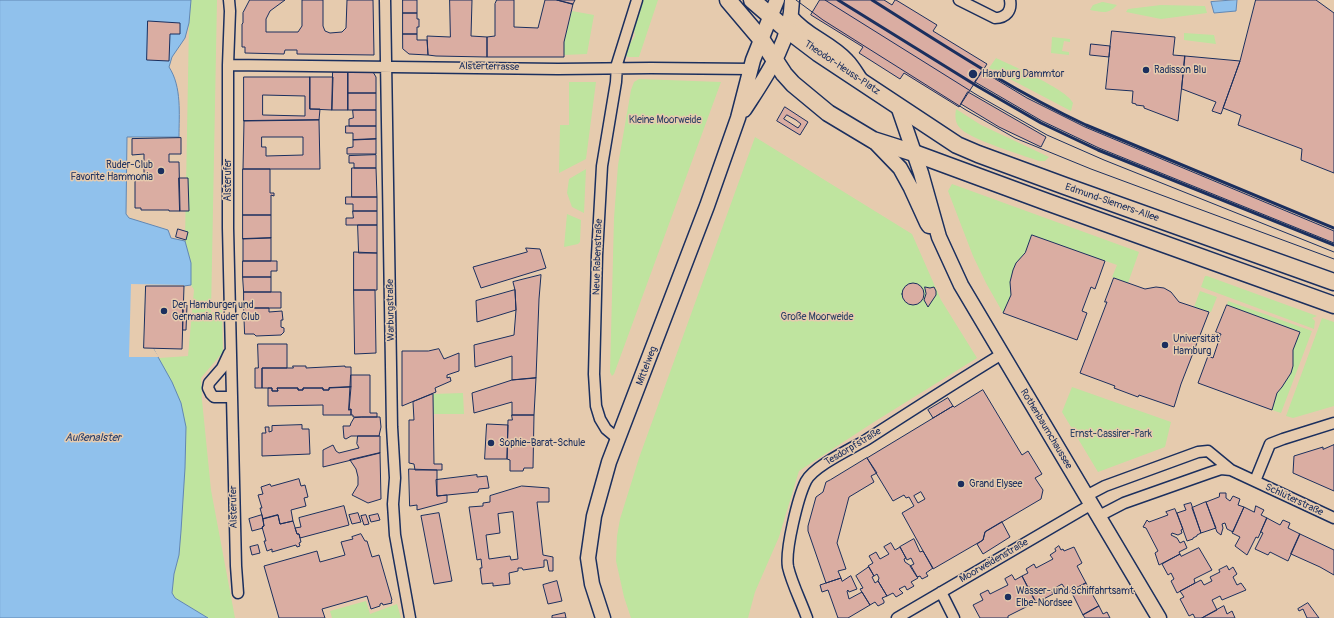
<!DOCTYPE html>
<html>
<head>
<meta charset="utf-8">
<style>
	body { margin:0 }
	canvas { display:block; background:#e6cbae }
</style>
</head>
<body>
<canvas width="1334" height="618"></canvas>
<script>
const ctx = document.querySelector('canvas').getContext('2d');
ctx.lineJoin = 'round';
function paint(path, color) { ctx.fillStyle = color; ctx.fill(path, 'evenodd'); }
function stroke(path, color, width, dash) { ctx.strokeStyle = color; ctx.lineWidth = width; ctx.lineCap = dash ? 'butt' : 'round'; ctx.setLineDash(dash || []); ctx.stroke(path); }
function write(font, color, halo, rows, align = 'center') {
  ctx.font = font + ' Pangolin,sans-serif'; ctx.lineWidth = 3; ctx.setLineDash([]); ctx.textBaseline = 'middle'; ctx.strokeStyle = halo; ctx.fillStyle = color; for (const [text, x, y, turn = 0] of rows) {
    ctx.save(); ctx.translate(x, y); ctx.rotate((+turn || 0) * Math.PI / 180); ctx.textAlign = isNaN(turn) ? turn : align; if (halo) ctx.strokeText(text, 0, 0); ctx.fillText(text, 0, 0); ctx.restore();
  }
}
paint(new Path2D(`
	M191,0H217L211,313L222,310L223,352L201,378L202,400L211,490L235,618H208L175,598L172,593L174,574L179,555L181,531L185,468L186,427L159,358L188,356L194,290L191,285V263L185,241L189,23Z
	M643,0H658L639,57H627L625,51L635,36L633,23Z
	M1102,2H1103L1117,5C1108,15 1102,12 1090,10L1093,5Z
	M1161,5L1205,6L1207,13L1161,19L1126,12L1128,9Z
	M572,11L594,15L587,54L564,55V42Z
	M1184,33L1214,35L1216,44L1184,40Z
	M1052,37L1070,39V42L1064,41L1062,51L1069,52V55L1051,53Z
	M996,58C1011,65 1068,90 1073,103L1071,111L989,68Z
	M639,79L721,82L614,374L612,376L610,372L614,218L618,165L631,90L634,82Z
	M569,82H596L586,159L559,173L560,125H569Z
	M956,109L981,125L1049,157L1045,161H1039C1022,155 968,139 959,127C955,122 955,116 956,109Z
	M755,137L912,234L941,300L977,358L874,422L799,471L779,537L755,592L748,618H631L624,597L616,561L617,536L620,519L639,458Z
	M586,169L584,213L572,207L567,193L569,179Z
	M952,184L1139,252L1128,283L1112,277L1117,265L1032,235L1025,253L1016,263L1013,270L1010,282L1011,295L1003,313L986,283L973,256L948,191Z
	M567,214L581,220L580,242L578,244L564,247Z
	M1205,276H1207L1317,316L1312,318L1315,321L1314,329L1201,287Z
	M1200,291L1217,297L1211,312L1194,307Z
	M1228,301L1312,331L1281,413L1272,410L1277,393L1282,387L1291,373L1293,366V350L1299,332L1227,305Z
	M1322,318L1334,322V406L1293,418L1286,416Z
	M1072,387L1171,422L1165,447L1098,472L1062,412Z
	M463,393L464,414H433V394Z
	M366,601L370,614L397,604L401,618H332L330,611Z`), '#bfe49f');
const water = new Path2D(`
	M0,0H191L189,23L185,38L172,57L169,67C182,87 179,114 179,137H127L126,214L129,218L168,230L171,238L185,241L191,263V285L184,286H146L145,348H153L172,382L181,403L186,427L185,468L181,531L179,555L174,574L172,593L175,598L208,618H0Z
	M1237,0L1236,11L1214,13L1211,2Z`);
paint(water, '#90c1ec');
stroke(water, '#6187b3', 1);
paint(new Path2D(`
	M131,284L184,285V286H146L145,348H153L159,357H129Z`), '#e6cbae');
const building = new Path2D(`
	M250,0H285L270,11L266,19V32H298L302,26V0H323V26L325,31L330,33L342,32L346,28L347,0H373L374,55L297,54V50H285L284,54L245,53V47H242V24L243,23V13Z
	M403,0H417V13H403Z
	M450,0H472L471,36L487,37V57L436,56L428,55L427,36L450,37Z
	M497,0H514V27L538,28L545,0H557L573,4L564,42V57H487V37L495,36V4Z
	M557,0H575L573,4Z
	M820,0H884L892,5L895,0H896L937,25L933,31L987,64L959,107L904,73L900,79L859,53L863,47L811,15Z
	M1256,0H1316L1334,13V173L1301,160L1302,149L1238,125L1241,115L1223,108L1240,61Z
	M403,13H417V19H419V27H417V34H403Z
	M148,21L180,23V34H170L169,61L147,60Z
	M1112,31L1175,37L1173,55L1185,56L1178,121L1144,108V106L1136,105V104L1132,103L1133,91L1106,89Z
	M403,34H417V40H427L428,55L409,54L403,49Z
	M1091,44L1110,46L1109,57L1090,55Z
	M1185,56L1240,61L1221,114L1212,111L1216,102L1182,89Z
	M982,71L1027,98L1085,127L1334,231V243L1099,148L1042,121L975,82Z
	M333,72H348V110H332Z
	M348,72H373L376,77V93H348Z
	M244,77H310V109H320L319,120L244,121ZM263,95L305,96V116L263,115Z
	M310,77H333L332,110L310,109Z
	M968,92L1046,137L1041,147L999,127L961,104Z
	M348,93H376V110H348Z
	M785,107L808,122L800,135L777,121Z
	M353,110H376V126H349V119L353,118Z
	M787,115L796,120L801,124L798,128L784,119Z
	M319,120L320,169H243L244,121ZM262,137H303V155L266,156V147H262Z
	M346,126H376V139L353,140V133H346Z
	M181,138V154H169V162H179L180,211H169V210H141V208H135V180H140V178H144V154L132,155V139Z
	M376,139V154H347V148L353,147V140Z
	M376,155V168H354V163H349V156Z
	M352,168H376L377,197H352Z
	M243,169H270V193H274V196L271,195V215H243Z
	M179,178H188L189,211H180Z
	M346,197H377V211H353V204H346Z
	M353,211H377V225H346V218H353Z
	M243,215H271V238L243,239Z
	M358,225H377V253H359Z
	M178,229L188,232L186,240L176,237Z
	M1032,235L1105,261L1095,289L1091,287L1082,311L1087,313L1077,340L1003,313L1011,295L1010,282L1013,270L1016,263L1025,253Z
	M271,238V261H243V239Z
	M526,248L540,249L546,268L481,288L473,267L527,252Z
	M354,252L377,253V290H354Z
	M243,261H277V271H271V277H243Z
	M541,275L539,299L536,378L512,380V356L475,367L474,345L514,335L516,310L515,290L513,282Z
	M243,277H271V292H244Z
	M1114,278L1145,289L1156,287L1164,288L1171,292L1179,302L1209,312L1181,384L1174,407L1139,395L1138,397L1114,388L1115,386L1080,373L1107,302H1105Z
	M902 294a11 11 0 1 1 22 0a11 11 0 1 1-22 0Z
	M146,286H184L182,349L144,348Z
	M925,287L930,288L934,287L936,291V295L928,307L924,300L926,294Z
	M354,290H375L376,353L355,354Z
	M515,290L516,310L477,322L476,301Z
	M244,292H281V308H244Z
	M183,305H187L186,330H183Z
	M1227,305L1300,332L1293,350V366L1291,373L1282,387L1277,393L1272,410L1198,383L1208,356L1213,358L1221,334L1216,332Z
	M244,308H269V312L282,311L283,320H281V327L284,328V332L281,335L256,336L254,334H245Z
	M258,344H287V368H262V388H255V368H258Z
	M439,349L444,359L459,353V371L447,375V378L450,377L451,381L435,388L436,392L402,406V351H428Z
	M293,366H306V368L345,366V367H351V387L329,388V390H323V388H303V390H298V388H277L278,391H272V388H262V368H293Z
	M351,375H370V413H377V417H353V415H351V409L349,410Z
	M536,378L534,415H512V402L474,413L472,393L512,380Z
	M351,387L349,410L351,409V415H323V405L268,406V388H272V391H278L277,388H298V390H303V388H323V390H329V388Z
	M983,390L1022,455L1028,451L1042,474L1035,478L1043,490L1041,499L985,532L983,540L933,569L902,513L914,506L909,497L906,498L904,495L893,501L867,458L953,406L954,407ZM921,492L925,499L918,503L914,496Z
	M433,394L434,464H442V470H415L414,464L409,463V420H414L413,402Z
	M948,398L953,406L933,418L928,410Z
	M512,415H534L533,468H524L523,471H510V460L507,459L508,420H512Z
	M362,417H380L381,427L379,436H351L346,439L344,438L343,426H350L351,423L354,418Z
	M487,424L508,425L507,459H485Z
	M302,425V429H309L310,454L262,456V433H266L265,427H269V432L272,431V426Z
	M358,436H380V453L323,467V450L333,445L336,451L339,453L359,448L357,444Z
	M1334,445V491L1293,473L1294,456L1323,447V449Z
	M380,453L381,499L368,503L352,495L358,485V477L356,469L350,460Z
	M867,458L877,473L871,476L874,482L849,497L837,543L846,569L838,571L841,578L826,583L808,531V526L816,497L823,492L826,482L830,480Z
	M409,469L437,470V496L447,495V502L417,510V505L410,506Z
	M477,475V477L487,476L489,488L479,489L478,492L437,496L436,480Z
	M299,479L301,486L305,485L308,497L304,498L306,506L291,510L293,521L280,524L278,515L263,519L260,508H262L258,495L263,494L261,487L270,484L271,486Z
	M522,486L549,488V502H537L543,555L553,557V571H549L547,560H544V567L523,570L522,568H518V571L509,573L510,584L493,586V583L482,584L480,568H482L481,559L477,560L469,507L483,506V503L490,502V496ZM513,512L518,559L511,560L510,556L489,559L486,535L500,533L498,514Z
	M1220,493H1226V498L1230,501L1233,496L1240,499L1238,505L1244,507L1233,532L1227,529L1225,523L1222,524L1223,528L1221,535L1217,532L1206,502L1219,497Z
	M1206,502L1216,528L1201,533L1192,508Z
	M1191,503L1201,533L1197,535V536L1193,538V539L1187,541L1177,513L1186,510L1184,505Z
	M344,506L349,525L300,538L299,534H297L295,528L301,527L299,518Z
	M1256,506L1264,510L1261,515L1267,518L1258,538L1256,537L1247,555L1235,546L1240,537L1232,533L1244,507L1254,512Z
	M1175,509L1183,529L1181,530L1182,533L1178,535L1172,533L1171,535L1177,538L1180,543L1184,541L1187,548L1179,552L1180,554L1159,565L1155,553L1158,551L1146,528L1143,527L1147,520L1149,522L1168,515L1166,512Z
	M358,513L361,522L352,524L349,515Z
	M439,513L452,581L434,584L421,516Z
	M378,514L380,520L371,522L369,516Z
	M262,515L264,526L262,527L263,528L252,531L249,519Z
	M278,515L280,524L293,521L297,534H299L301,542L299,543L300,546L297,547L296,545L272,552V549L267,551L264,541H266L262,527L264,526L263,519Z
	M366,515L369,524L364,525L361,516Z
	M1267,518L1280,525L1283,520L1290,523L1288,528L1300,534L1288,561L1270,552L1268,555L1255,549L1263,533L1261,532Z
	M1002,522L1010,537L983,554L977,544L983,540L985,532Z
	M361,534L365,541H367L372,557L379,555L392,600L391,601L392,603L383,605L382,603L380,604V606L371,609L367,596L322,609L325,618H279L264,566L317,551L320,562L345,555L341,542L353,539L352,537Z
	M1300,534L1334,550V575L1320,567L1291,554Z
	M914,539L920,552L923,551L933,568L926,573L928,576L922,579L920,576L917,577L910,566L914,564L911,558L907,560L900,547Z
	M891,543L895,550L900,547L906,558L904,559L905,562L911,566L918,578L911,582L914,586L907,590L905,586L899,589L903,593L896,597L893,593L887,596L878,581L879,578L877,574L874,576L868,566L873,563L869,556L876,552L880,559L889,554L884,547Z
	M258,545L260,553L252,555L250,547Z
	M1059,546L1061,550L1063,549L1064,551L1074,547L1082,563L1077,566L1086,583L1068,593L1062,584L1051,590L1053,594L1036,603L1030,592L1032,591L1030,587L1028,588L1022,576L1028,573L1026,569L1034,564L1036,568L1053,559L1050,555L1056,551L1055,549Z
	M1199,548L1212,570L1194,579L1195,583L1177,593L1171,581L1174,579L1171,573L1168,575L1162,564L1180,554L1181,556Z
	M1227,566L1229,570L1233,567L1237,574L1233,577L1237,585L1241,583L1246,590L1222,600L1220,596L1212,600L1217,610L1202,618H1195L1193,614L1189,616L1180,599L1184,597L1180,591L1201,580L1204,585L1212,581L1210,577L1220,572L1219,570Z
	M869,567L874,576L872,577L875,583L878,581L887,596L882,598L884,601V603L878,606L875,602L870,605L860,589L863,588L856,576Z
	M1012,575L1015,580L1022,576L1036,602L1008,616V618H980L973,605L983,600L980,594L988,590L990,594L1008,585L1005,579Z
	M851,576L857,589L849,592L848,590L847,591L849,599L862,592L870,605L848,618H838L828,590L822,592L820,585L841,578L842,581Z
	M557,581L562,601L548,604L543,585Z
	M1086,583L1099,606L1083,615L1071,591Z
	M1308,603L1319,618H1307L1303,609L1299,611L1298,609Z
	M1099,606L1103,614L1107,612L1110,618H1085L1083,615Z
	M1224,606L1227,614L1232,611L1235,618H1202Z
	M565,613L566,618H552V616Z`);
paint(building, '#daada2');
stroke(building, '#1b2f5e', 1);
const street = new Path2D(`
	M229,0L230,11L228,65V228L236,566L238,593
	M385,0L392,427L395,478L393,504L395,535L410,618
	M959,0L995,18C1006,18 1012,11 1010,0
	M228,65L558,69L651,68L751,69
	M229,353L222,368L209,383L208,388L211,394L214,397H231
	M618,439L606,429L600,419L596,406L594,374L597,255L602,166L616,82L617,64L637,0
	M1255,481L1270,444L1283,439L1334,423
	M1086,496L1105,486L1198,452L1208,451L1231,470L1334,518
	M1099,516L1124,503L1209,473L1221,469L1231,470
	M941,592L954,618
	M807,618C801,601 792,584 788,567C785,550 798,497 806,481C814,466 851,449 866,440C911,411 956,382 1002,354
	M897,618L1092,504`);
const secondary = new Path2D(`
	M791,17C806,36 831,43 847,61C852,66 856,73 860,79
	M898,106L921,173L939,237L961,285L1159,618
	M744,110C766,76 791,42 792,0
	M873,140L900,168L911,188L927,223L929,226
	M603,618L592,584L588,558L594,516L609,462L707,206L738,118L753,60L777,0`);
const primary = new Path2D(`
	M728,0L761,39L784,74L793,84L828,113L873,140L914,153L1047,202L1334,305
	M752,0L781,25L818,53L957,145L978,154L1065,186L1334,282`);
stroke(street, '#1b2f5e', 13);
stroke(secondary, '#1b2f5e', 17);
stroke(primary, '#1b2f5e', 19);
stroke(street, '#e6cbae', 10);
stroke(secondary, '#e6cbae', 14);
stroke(primary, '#e6cbae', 16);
stroke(new Path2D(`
	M796,0L823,20L966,110L1015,138L1091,169L1334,259
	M825,0L977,95L1047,135L1104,160L1334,252`), '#1b2f5e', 1);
stroke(new Path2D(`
	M838,0L977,86L1041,123L1098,150L1334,245
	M872,0C942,44 1011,90 1086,125L1334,228`), '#1b2f5e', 3);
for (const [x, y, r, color] of [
	[1146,70,4,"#1b2f5e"],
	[973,74,5,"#1b2f5e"],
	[161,171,4,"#1b2f5e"],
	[164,311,4,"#1b2f5e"],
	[1165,345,4,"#1b2f5e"],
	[491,443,4,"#1b2f5e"],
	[961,484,4,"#1b2f5e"],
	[1008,597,4,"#1b2f5e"]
]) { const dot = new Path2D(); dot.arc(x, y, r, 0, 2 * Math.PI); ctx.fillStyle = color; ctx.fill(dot); stroke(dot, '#e6cbae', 1.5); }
write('10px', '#1b2f5e', '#e6cbae', [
	["Alsterterrasse",489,67,1],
	["Theodor-Heuss-Platz",842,68,34],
	["Alsterufer",228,180,-90],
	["Edmund-Siemers-Allee",1112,203,19],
	["Neue Rabenstraße",598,257,-88],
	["Warburgstraße",391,310,-91],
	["Mittelweg",647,366,-69],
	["Rothenbaumchaussee",1046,429,59],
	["Tesdorpfstraße",853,447,-31],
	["Schlüterstraße",1294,500,25],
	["Alsterufer",234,507,-91],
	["Moorweidenstraße",994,561,-30]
]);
write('10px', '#1b2f5e', '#e6cbae', [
	["Radisson Blu",1154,70],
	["Hamburg Dammtor",982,74],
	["Ruder-Club",153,165,"right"],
	["Favorite Hammonia",153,177,"right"],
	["Der Hamburger und",172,305],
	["Germania Ruder Club",172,317],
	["Universität",1173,339],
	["Hamburg",1173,351],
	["Sophie-Barat-Schule",499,443],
	["Grand Elysee",969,484],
	["Wasser- und Schiffahrtsamt",1016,591],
	["Elbe-Nordsee",1016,603]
], 'left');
write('10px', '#2b4164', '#e6cbae', [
	["Kleine Moorweide",665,120],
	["Große Moorweide",817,317],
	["Ernst-Cassirer-Park",1111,434]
]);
write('italic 11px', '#273e6c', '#e6cbae', [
	["Außenalster",93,438]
]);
</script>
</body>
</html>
